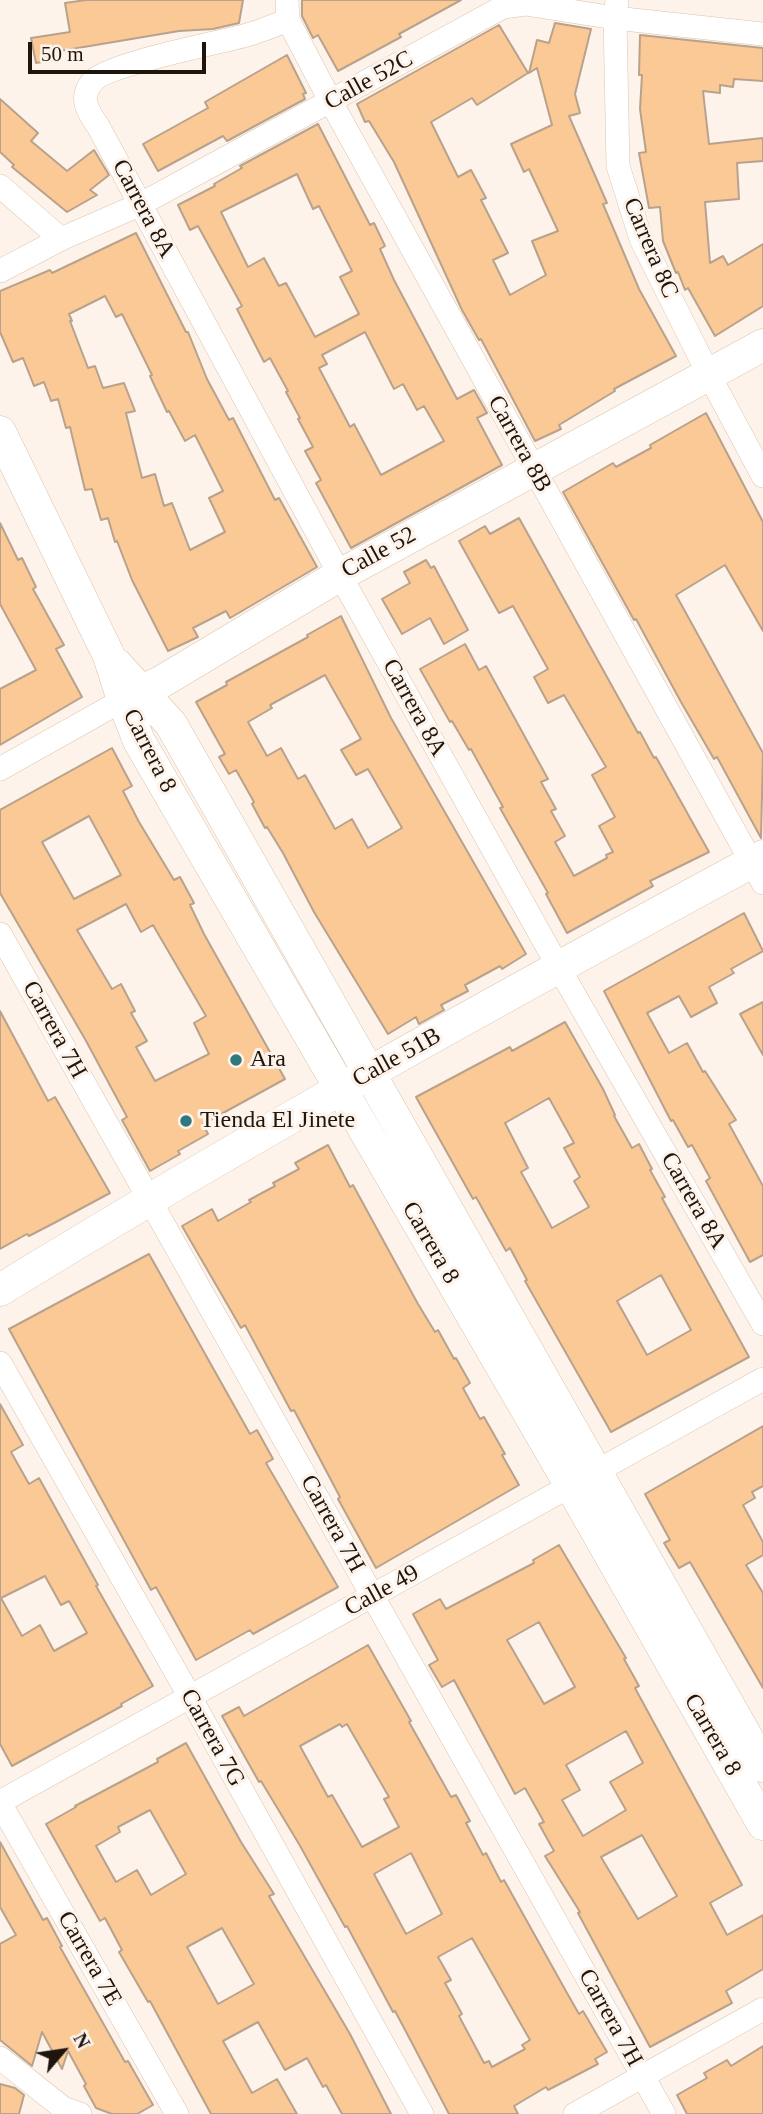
<!DOCTYPE html>
<html>
<head>
<meta charset="utf-8">
<style>
	body { margin:0 }
	#map { position:relative; width:763px; height:2114px; overflow:hidden; background:#fdf3ea; font-family:"Times New Roman",serif }
	canvas { display:block }
	.north { position:absolute; left:28px; top:2016px; width:70px; height:70px; -webkit-text-stroke:5px #fdf3ea; paint-order:stroke; rotate:61deg; font-size:19px; font-weight:700; line-height:28px; text-align:center; color:#1e150d }
	.north::after { content:''; display:block; margin:auto; width:24px; height:32px; background:#1e150d; clip-path:polygon(50% 0,100% 100%,50% 72%,0 100%) }
	.scale { position:absolute; left:28px; top:42px; width:178px; height:32px; box-sizing:border-box; border:4px solid #1e150d; border-top:0; padding-left:9px; font-size:21px; line-height:24px; white-space:nowrap; color:#1e150d; -webkit-text-stroke:5px #fdf3ea; paint-order:stroke }
</style>
</head>
<body>
<div id="map">
<canvas width="763" height="2114"></canvas>
<div class="north">N</div>
<div class="scale">50 m</div>
</div>
<script>
const ctx = document.querySelector('canvas').getContext('2d');
ctx.lineJoin = 'round';
function paint(path, color) { ctx.fillStyle = color; ctx.fill(path, 'evenodd'); }
function stroke(path, color, width, dash) { ctx.strokeStyle = color; ctx.lineWidth = width; ctx.lineCap = dash ? 'butt' : 'round'; ctx.setLineDash(dash || []); ctx.stroke(path); }
function write(font, color, halo, rows, align = 'center') {
  ctx.font = font + ' "Times New Roman",serif'; ctx.lineWidth = 6; ctx.setLineDash([]); ctx.textBaseline = 'middle'; ctx.strokeStyle = halo; ctx.fillStyle = color; for (const [text, x, y, turn = 0] of rows) {
    ctx.save(); ctx.translate(x, y); ctx.rotate((+turn || 0) * Math.PI / 180); ctx.textAlign = isNaN(turn) ? turn : align; if (halo) ctx.strokeText(text, 0, 0); ctx.fillText(text, 0, 0); ctx.restore();
  }
}
const building = new Path2D(`
	M86,0H243L239,23L213,29L179,31L60,51L61,59L36,63L31,38L70,32L65,3Z
	M302,0H461L399,34L401,37L338,71L318,35L313,38L302,16Z
	M555,23L591,29L575,94L580,113L569,116L607,203L603,204L639,289L676,356L614,389L615,391L559,425L561,429L535,441L481,339L479,340L462,310L394,162L369,121L365,122L357,104L499,25L528,73L477,105L472,98L431,122L458,177L471,170L486,198L481,200L508,253L493,260L510,295L546,275L532,241L558,231L529,169L524,172L511,144L552,125L537,68L529,73L537,40L549,43Z
	M640,35L763,48V81L734,79L733,87L720,85V93L703,91L709,144L763,138V161L737,163L739,199L705,202L710,263L723,256L728,265L763,244V306L715,336L688,288L685,290L678,272L676,273L663,241L660,207L649,208L639,153L646,152L640,109L642,75H639Z
	M287,55L306,93L303,94L305,99L227,141L223,136L158,171L143,144L208,108L205,102Z
	M0,99L38,133L31,141L67,171L94,150L109,175L90,190L97,195L67,212L12,167L14,165L0,152Z
	M318,124L370,225L374,223L385,246L380,249L394,280L457,399L474,390L487,413L477,418L502,465L351,548L316,483L321,480L305,451L313,447L298,419L300,418L286,392L288,391L270,358L264,362L237,309L242,306L198,226L190,230L178,205L215,186L214,184L242,168L240,166ZM297,174L313,209L319,206L352,271L340,277L359,314L315,337L286,283L279,286L264,258L248,267L221,212ZM365,332L394,389L403,384L417,410L424,406L444,441L381,475L354,424L350,427L319,368L327,364L322,355Z
	M136,233L186,332H188L207,379L229,420L233,418L275,500L279,498L317,567L230,618L226,611L193,628L198,637L168,651L132,580L117,541L115,542L108,518L101,520L92,489L85,490L70,427L66,428L58,399L51,401L44,382L34,386L23,358L13,362L0,332V291L50,270L52,273ZM105,296L116,317L122,314L152,375L150,376L167,412L169,411L185,441L195,435L223,491L209,498L225,532L190,550L172,503L164,506L155,474L142,478L126,413L135,411L124,383L103,388L95,366L88,368L70,321H72L69,314Z
	M706,413L763,522V631L725,565L676,595L763,753L761,838L717,757L714,759L681,702L636,619L634,620L563,492L613,463L616,467L651,448L650,445Z
	M519,518L638,733L640,732L654,758L656,757L709,852L650,881L653,886L567,933L546,894L548,893L500,808L503,807L471,749L469,750L452,721L450,722L420,669L465,644L479,670L486,666L548,779L541,782L556,809L551,811L565,836L555,842L574,876L607,858L606,855L613,852L599,826L615,817L592,775L606,767L564,695L548,703L534,677L548,669L513,606L499,613L459,541L485,526L490,534Z
	M0,523L18,560L22,558L36,587L33,589L64,645L56,649L82,697L0,745V689L36,670L0,604Z
	M426,560L431,568L434,566L468,630L444,644L430,618L402,634L382,599L410,583L404,572Z
	M341,616L391,718L526,954L502,969L500,966L465,985L468,991L441,1005L444,1010L419,1024L416,1017L388,1034L314,912L283,853L267,827L265,828L252,804L254,802L236,770L229,774L219,757L225,754L196,702L227,685L226,682L308,637L307,635ZM325,675L361,739L341,750L356,775L368,769L402,828L368,848L352,819L335,829L305,775L298,779L281,748L267,756L248,722L272,708L270,705Z
	M112,748L132,786L123,791L139,822L174,880L180,877L194,903L190,905L204,934L285,1079L203,1124L208,1134L178,1151L180,1154L150,1171L122,1120L127,1117L85,1039L0,893V810ZM89,816L121,875L74,899L42,842ZM126,904L141,932L153,925L206,1016L194,1023L209,1054L155,1081L136,1047L147,1041L131,1013L135,1011L121,984L112,989L77,930Z
	M744,913L763,951L731,969L734,973L709,987L717,1003L691,1017L679,996L647,1013L669,1053L687,1043L703,1072L705,1071L736,1120L729,1124L763,1186V1255L750,1262L706,1181L710,1178L692,1145L688,1147L673,1120L671,1121L604,991Z
	M763,1002V1055L740,1014Z
	M0,1011L48,1101L55,1097L110,1193L56,1222L29,1236L27,1234L0,1249Z
	M565,1022L603,1089L615,1115L614,1116L632,1148L639,1144L652,1169L650,1170L665,1197L662,1198L749,1357L611,1432L525,1281L527,1280L510,1248L506,1251L476,1197L473,1199L416,1097L510,1047L512,1051ZM549,1098L574,1143L564,1148L580,1177L574,1181L589,1207L552,1228L521,1172L528,1168L505,1123ZM661,1275L691,1330L647,1355L617,1301Z
	M328,1145L350,1187L353,1185L418,1304L435,1332L438,1330L454,1359L456,1358L470,1383L463,1388L480,1419L484,1417L505,1454L502,1455L519,1485L376,1568L338,1499L340,1497L294,1410L291,1411L245,1325L241,1328L182,1226L212,1209L218,1221L251,1202L249,1200L275,1186L273,1183L299,1169L295,1163Z
	M149,1254L250,1434L257,1430L273,1459L266,1463L338,1587L253,1634L250,1630L196,1660L156,1587L151,1590L9,1329Z
	M0,1404L23,1445L11,1452L29,1484L39,1478L98,1585L96,1586L153,1686L121,1704L122,1706L12,1766L0,1744ZM45,1576L61,1605L69,1601L87,1633L54,1651L40,1625L22,1636L1,1598Z
	M763,1426V1486L752,1492L755,1498L743,1505L763,1542V1555L746,1565L763,1593V1688L690,1562L679,1568L664,1543L670,1540L645,1494Z
	M559,1545L626,1658L624,1659L639,1686L635,1688L742,1885L710,1903L727,1935L763,1915V1969L726,1991L732,2003L650,2047L578,1913L580,1912L545,1856L554,1851L539,1824L544,1822L525,1788L515,1794L454,1680L442,1687L429,1665L438,1660L413,1614L440,1599L446,1609L534,1563L533,1560ZM539,1622L575,1687L544,1704L507,1640ZM626,1731L643,1763L610,1782L626,1810L583,1836L562,1800L580,1790L566,1765ZM642,1835L677,1896L638,1919L601,1857Z
	M368,1645L411,1721L409,1722L451,1797L456,1795L470,1821L466,1823L483,1855L486,1853L501,1882L504,1880L567,1993L579,2014L583,2011L607,2052L595,2059L598,2064L548,2090L546,2087L514,2106L518,2114H449L412,2043L395,2011L393,2012L347,1926L345,1927L299,1844L261,1781L259,1782L222,1716L239,1707L244,1716ZM340,1724L342,1727L347,1724L389,1797L384,1799L399,1827L362,1847L332,1795L328,1797L300,1746ZM411,1853L442,1914L406,1934L374,1874ZM472,1938L530,2040L522,2045L525,2049L492,2067L489,2061L484,2063L459,2016L462,2014L445,1983L451,1980L438,1957Z
	M186,1743L241,1842L274,1894L269,1896L350,2034L391,2114H342L326,2085L323,2087L307,2058L285,2070L258,2022L223,2041L252,2093L277,2079L297,2114H211L150,2001L148,2002L119,1952L122,1950L105,1918L100,1921L46,1824L76,1807L75,1806L158,1762L157,1759ZM150,1810L186,1874L151,1895L137,1870L116,1882L96,1846L120,1832L118,1827ZM222,1928L254,1984L218,2004L187,1947Z
	M0,1842L43,1920L47,1918L62,1946L60,1947L125,2062L128,2061L153,2105L137,2114H112L96,2108L84,2086L86,2084L68,2051L62,2069L42,2032L32,2066L0,2040V1944L16,1935L0,1907Z
	M763,2046V2114H687L677,2095L707,2078L704,2073L727,2060L731,2066Z
	M0,2084L15,2088L24,2095L19,2114H0Z`);
paint(building, '#fbc996');
stroke(building, '#b9a28c', 2);
const street = new Path2D(`
	M287,0L288,20L331,102L763,883
	M617,0L615,18L618,166L641,239L709,375L763,476
	M288,20C275,25 261,31 247,35C219,43 106,64 92,82C79,98 88,112 98,126L340,575L559,968L763,1324
	M0,186L61,239
	M0,271L61,239L141,204L503,7L525,4L615,18L763,34
	M0,769L123,700
	M0,934L664,2114
	M0,1363L190,1697L422,2114
	M0,1802L763,1379
	M0,1803L177,2114
	M0,2058L63,2108L80,2114
	M575,2114L763,2009`);
const secondary = new Path2D(`
	M0,432L109,656L123,700L139,741L571,1486L763,1824
	M116,664L171,724L763,1766
	M124,699L161,682L340,575L763,345
	M0,1290C249,1137 505,995 763,856`);
stroke(street, '#dbc4ad', 24);
stroke(secondary, '#dbc4ad', 33);
stroke(street, '#fff', 23);
stroke(secondary, '#fff', 32);
for (const [x, y, r, color] of [
	[236,1060,7,"#2f787e"],
	[186,1121,7,"#2f787e"]
]) { const dot = new Path2D(); dot.arc(x, y, r, 0, 2 * Math.PI); ctx.fillStyle = color; ctx.fill(dot); stroke(dot, '#fdf3ea', 2.5); }
write('24px', '#1e150d', '#fdf3ea', [
	["Calle 52C",369,81,-29],
	["Carrera 8A",143,209,62],
	["Carrera 8C",650,248,67],
	["Carrera 8B",519,444,61],
	["Calle 52",379,553,-29],
	["Carrera 8A",414,708,61],
	["Carrera 8",149,751,63],
	["Carrera 7H",54,1030,61],
	["Calle 51B",397,1058,-29],
	["Carrera 8A",693,1201,60],
	["Carrera 8",430,1243,60],
	["Carrera 7H",332,1524,61],
	["Calle 49",382,1591,-29],
	["Carrera 8",712,1735,60],
	["Carrera 7G",212,1738,61],
	["Carrera 7E",89,1959,60],
	["Carrera 7H",610,2018,61]
]);
write('24px', '#1e150d', '#fdf3ea', [
	["Ara",250,1060],
	["Tienda El Jinete",200,1121]
], 'left');
</script>
</body>
</html>
